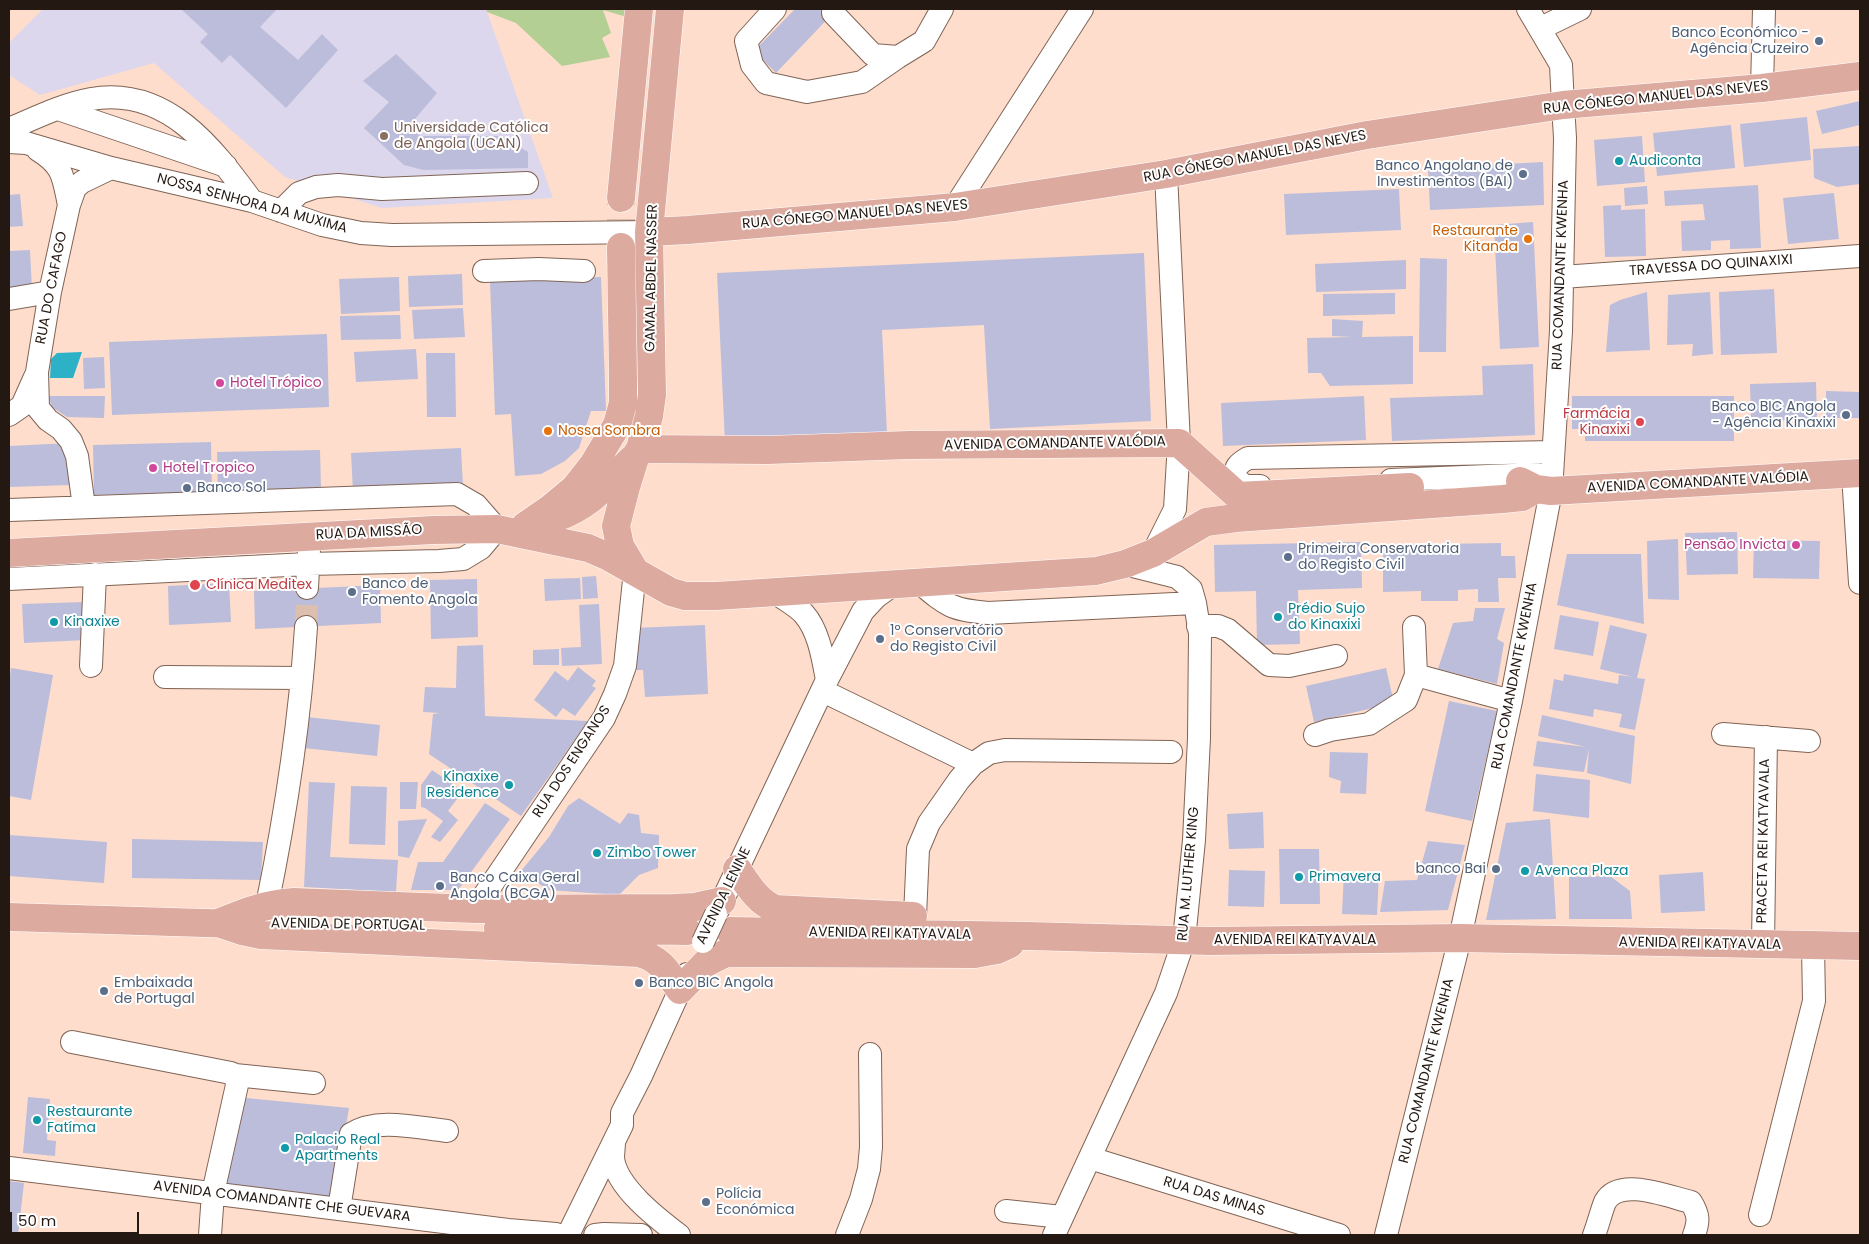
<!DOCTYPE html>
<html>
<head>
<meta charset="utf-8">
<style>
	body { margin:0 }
	#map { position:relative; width:1869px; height:1244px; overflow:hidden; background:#feddcc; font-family:Poppins,sans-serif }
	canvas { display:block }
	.frame { position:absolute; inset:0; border:10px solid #231812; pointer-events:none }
	.scale { position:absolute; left:10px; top:1212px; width:129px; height:22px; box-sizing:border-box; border:2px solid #231812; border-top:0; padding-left:6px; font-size:15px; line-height:18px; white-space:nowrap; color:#231812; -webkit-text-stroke:4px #fff; paint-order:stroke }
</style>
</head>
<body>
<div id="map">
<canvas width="1869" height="1244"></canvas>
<div class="frame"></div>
<div class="scale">50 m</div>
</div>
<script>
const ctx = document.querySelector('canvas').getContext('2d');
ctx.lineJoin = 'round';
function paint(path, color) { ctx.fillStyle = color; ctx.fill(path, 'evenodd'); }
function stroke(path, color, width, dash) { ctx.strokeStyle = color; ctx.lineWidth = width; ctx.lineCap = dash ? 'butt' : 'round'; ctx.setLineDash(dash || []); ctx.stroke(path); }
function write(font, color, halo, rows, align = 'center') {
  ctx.font = font + ' Poppins,sans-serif'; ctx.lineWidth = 4; ctx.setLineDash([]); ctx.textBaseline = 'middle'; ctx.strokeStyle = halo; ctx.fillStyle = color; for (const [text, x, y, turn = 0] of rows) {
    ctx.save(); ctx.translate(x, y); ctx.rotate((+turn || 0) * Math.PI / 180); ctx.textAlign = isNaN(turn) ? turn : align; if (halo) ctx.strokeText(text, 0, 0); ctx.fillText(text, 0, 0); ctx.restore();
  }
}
paint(new Path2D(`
	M43,9H486L553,198L382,208L285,177L154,63L40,95L9,75V43Z`), '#dcd7ed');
paint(new Path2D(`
	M486,9H632L630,18L603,10L611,33L602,38L610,57L562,66L516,23L487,12Z`), '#b3cf94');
paint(new Path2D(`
	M82,352L73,378H50L51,359L57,353Z`), '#2db1c6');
paint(new Path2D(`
	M181,9H277L260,27L298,60L322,34L338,50L286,108L230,55L222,63L200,42L208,34Z
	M795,9H837L776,73L754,51Z
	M396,54L437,93L409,126L420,136H501L528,152V168L423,170L404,165L364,128L389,102L363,81Z
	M1860,101V125L1822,134L1816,111Z
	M1807,117L1811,160L1744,167L1740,124Z
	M1731,125L1735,168L1657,176L1653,133Z
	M1642,136L1645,182L1597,186L1594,140Z
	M1860,146V184L1837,187L1814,178L1813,149Z
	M1543,162L1544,205L1430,210L1428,168Z
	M1758,185L1761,248L1730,249V240L1711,241V250L1682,251L1681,221L1705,220L1703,204L1665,206L1664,191Z
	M1647,186L1648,204L1625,206L1624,188Z
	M1399,189L1401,230L1286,235L1284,194Z
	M1834,193L1839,239L1788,244L1783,198Z
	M20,194L23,226L9,227V195Z
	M1621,205V210L1645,209L1646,256L1605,257L1603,206Z
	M1533,222L1539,347L1500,349L1494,225Z
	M30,250L32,290L9,292V251Z
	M1144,253L1151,421L990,429L984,325L882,330L887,434L725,443L717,273Z
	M1420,258L1447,259L1446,352H1419Z
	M1406,260V289L1316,292L1315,264Z
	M462,274L463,305L409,307L408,276Z
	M399,277L400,311L341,314L339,279Z
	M601,277L606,411H591L579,448L565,461L541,474L515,476L511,414L495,415L490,281Z
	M1774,289L1777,353L1721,355L1719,292Z
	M1647,292L1650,350L1606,352L1610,305L1620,300Z
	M1710,292L1713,354L1692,356L1693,344L1667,345L1668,295Z
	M1395,293V314L1323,316V294Z
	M463,308L465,337L414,339L412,310Z
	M400,315L401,339L341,340L340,316Z
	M1332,319L1363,321L1362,337L1413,336V384L1330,386L1321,373H1308L1307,338L1352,337L1332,336Z
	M327,334L329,407L112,415L109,342Z
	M416,349L418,379L356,382L354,352Z
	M426,353H455L456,417H427Z
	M104,357L105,388L84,389L83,358Z
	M1533,364L1535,435L1392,441L1390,398L1483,395L1482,366Z
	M1816,382L1817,420L1751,421L1750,384Z
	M1826,391L1860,392V418H1826Z
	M48,396H105L104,418L67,417L52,407Z
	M1364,396L1366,440L1223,446L1221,403Z
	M1572,396H1734V441H1585V429H1572Z
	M211,442L212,492L94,495L93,445Z
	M70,443L71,485L9,487V446Z
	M461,448L463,487L353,492L351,453Z
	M320,450L321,490L218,492L217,452Z
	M1737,532L1738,574L1687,575L1685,533Z
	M1678,539L1679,600L1648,599L1647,541Z
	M1754,540L1820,541L1819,579L1753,578Z
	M1361,542L1362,588L1298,590L1300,644L1257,645L1256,591L1215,592L1214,545Z
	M1501,543V556H1515L1516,578H1498L1499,602H1478V589L1458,590V601H1421V591L1383,592V545Z
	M1567,554H1641L1644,624L1557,605Z
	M596,576L598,598L583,599L582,577Z
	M580,578L581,599L545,601L544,579Z
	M477,579L478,637L431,639L430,580Z
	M229,583L231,622L169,625L168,586Z
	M380,585L381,623L255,629L254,591Z
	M84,602L86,640L24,643L22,604Z
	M599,604L602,664L562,666L561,648L581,647L579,605Z
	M1475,608H1505L1497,639L1504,643L1497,684L1438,669L1453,623L1473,621Z
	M1560,615L1599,622L1593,656L1554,649Z
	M705,625L708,694L645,697L643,670H635L633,628Z
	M1610,625L1647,634L1637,678L1645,679L1635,730L1619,727L1622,714L1594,709L1593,717L1549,709L1554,679L1563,681L1564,674L1618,684L1619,675L1633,677L1600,669Z
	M483,645L485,716L588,721L521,816L429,754L433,714L440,713L423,712L425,687L456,688L457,646Z
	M559,649V665H533V650Z
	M578,667L596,681L592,686L596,688L575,716L563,708L556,717L534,700L555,671L568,681Z
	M11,668L53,675L31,800L9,796V684Z
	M1386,668L1394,703L1314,722L1306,686Z
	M1449,701L1497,711L1472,821L1425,811Z
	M1542,715L1635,736L1631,784L1587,773L1589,749L1584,772L1533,766L1537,741L1586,747L1538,736Z
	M307,717L380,725L377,756L304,748Z
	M1330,752L1368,753L1366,794L1340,793L1341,781L1329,777Z
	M432,770L463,791L448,811L458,820L440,842L431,837L443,821L425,808L421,807V785Z
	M1536,774L1590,780L1589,818L1533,811Z
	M309,782L335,783L330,857L398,860L396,892L304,887Z
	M400,782H418L416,809H400Z
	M351,786L387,787L385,845L349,844Z
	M579,798L620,824L628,813L639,815L641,833L659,835L658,868L639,875L619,895L548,890L521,871L549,837L568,806Z
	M485,803L510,819L458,890H411L418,862H443Z
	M1263,812L1264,848L1229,849L1227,814Z
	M427,819L409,858L398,856V821Z
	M1550,819L1556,919L1486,920L1506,823Z
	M9,835L107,842L104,883L9,876Z
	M132,839L263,842L261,880L132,878Z
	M1428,841L1465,845L1448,910L1380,912L1385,881L1417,880Z
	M1279,849H1319L1320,904H1280Z
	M1229,870L1265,871L1264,907L1228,906Z
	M1344,872L1379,873L1377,915L1342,914Z
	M1703,872L1705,911L1661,913L1659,875Z
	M1610,876L1630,891L1632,919H1569V877Z
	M28,1097L50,1099L47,1140L56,1141L55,1156L23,1153Z
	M236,1097L349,1108L333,1202L221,1188Z
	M9,1181L24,1183L18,1235H9Z`), '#bbbddb');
stroke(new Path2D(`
	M306,627L307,588`), '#ddbfb0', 22, [22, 11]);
stroke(new Path2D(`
	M621,247V198`), '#ddbfb0', 28, [28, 14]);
const minor = new Path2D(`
	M775,9L746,41L752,65L766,83L807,92L862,82L898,57
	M833,13L873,55L898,57L924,41L942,9
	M1541,28L1580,9
	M1762,88L1764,9
	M58,109L226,166
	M9,129C35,118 63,104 91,99C167,86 213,148 252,201
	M9,142L26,143L111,168L252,201L322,225L361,233L392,235L649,232
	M38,150C64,166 63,177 69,205
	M955,207L1082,9
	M281,211L299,193L316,187L338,185L382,189L527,183
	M484,271L539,269L584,271
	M1562,277L1860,256
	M9,299L50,292
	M9,415L22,406L35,377
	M1853,474L1860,583
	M1391,480L1537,474
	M1260,486H1245L1236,479C1234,467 1238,464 1248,458L1553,452
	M84,507L77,456L71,441L61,429L48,420L38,408L37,372L50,292L69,205L75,188L82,182L111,168
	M9,510L457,494L476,505L497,529L481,548L463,559L439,561L308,564L9,579
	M1153,553L1175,509L1179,443L1166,174
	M920,583C947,606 952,610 988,613L1195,603
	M307,588L309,549
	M776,593C785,600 797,606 804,614C819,631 823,659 827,680
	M1198,626H1218L1228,630L1269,665L1289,666L1336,656
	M91,666L95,574
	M1416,675L1511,701
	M165,677L302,678
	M823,691L973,764
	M1723,734L1809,741
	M1315,735L1330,730L1369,724L1406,700L1416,675L1414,627
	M267,905C286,813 300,720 306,627
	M475,909L604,718L615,694L625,666L635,571
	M716,914L827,680L863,611L876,597L894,584
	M915,916L918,849L929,823L959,780L973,764L989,753L1005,750L1171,752
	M1763,945L1766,737
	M72,1042L231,1073L235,1075L314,1083
	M614,1142C614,1147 613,1153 613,1158C616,1187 658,1219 679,1235
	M1090,1158L1339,1235
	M9,1168L508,1230L556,1234
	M339,1209L351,1134C378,1117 417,1128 447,1131
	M1006,1211L1062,1217
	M1760,1215L1814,1001L1813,946
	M210,1235L213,1193L237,1085L235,1075
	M568,1235L622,1125V1113L641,1076L687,974
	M595,1235L604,1234L641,1235
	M847,1235L861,1199L869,1169L871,1147L870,1054
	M1054,1235L1166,993L1184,940L1194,840L1199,738L1200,634L1195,603L1191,589L1177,577L1125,564
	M1386,1235L1460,938L1511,701L1551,491L1561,331L1565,138L1563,105L1561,65L1528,9
	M1594,1235C1598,1225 1601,1212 1605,1202C1619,1176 1669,1197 1691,1202C1699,1215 1699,1221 1694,1235`);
const major = new Path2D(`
	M621,198L639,9
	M649,232L688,230L955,207L1166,174L1367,135L1563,105L1762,88L1860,76
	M640,449L768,450L909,445L1179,443L1238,496L1410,487
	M1520,481L1536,489L1551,491L1860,473
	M555,518C589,507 607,484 631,460
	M525,526L551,508L575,488L593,465L617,425L623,403V378L621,247
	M9,553L433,530L497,529L588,548L609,557L671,592L685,596H716L1096,571L1125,564L1153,553L1206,522L1236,518L1503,499L1522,497L1536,489
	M635,571L620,546L616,526L626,487L636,455L640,449L649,416L652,395L649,232L670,9
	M737,869C748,885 757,901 775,909L913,916
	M9,917L237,924
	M218,923L242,931L261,935L639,953C661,959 667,972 680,990L706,963L726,953L975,954L997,950L1010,944
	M218,923C245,912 265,904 294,902L475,909L674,908L695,907L722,901
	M498,928L687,931
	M730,931L1028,936L1210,941L1460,938L1860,946`);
stroke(minor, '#806455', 24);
stroke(major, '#fff', 29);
stroke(minor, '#fff', 22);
stroke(major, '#ddaaa0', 28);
const minorBridge = new Path2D(`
	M703,942L716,914`);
stroke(minorBridge, '#806455', 24, []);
stroke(minorBridge, '#fff', 22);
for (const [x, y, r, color] of [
	[1819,41,5,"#5c6f8a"],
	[384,136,5,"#8d6e63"],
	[1619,161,5,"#0f9aa8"],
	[1523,174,5,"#5c6f8a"],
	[1528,239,5,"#e8710a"],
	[220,383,5,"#d1479c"],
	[1846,415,5,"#5c6f8a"],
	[1640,422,5,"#e0444e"],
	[548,431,5,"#e8710a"],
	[153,468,5,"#d1479c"],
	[187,488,5,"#5c6f8a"],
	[1796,545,5,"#d1479c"],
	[1288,557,5,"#5c6f8a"],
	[195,585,6,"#e0444e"],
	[352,592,5,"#5c6f8a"],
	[1278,617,5,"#0f9aa8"],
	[54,622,5,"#0f9aa8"],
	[880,639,5,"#5c6f8a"],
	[509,785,5,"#0f9aa8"],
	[597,853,5,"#0f9aa8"],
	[1496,869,5,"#5c6f8a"],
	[1525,871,5,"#0f9aa8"],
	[1299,877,5,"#0f9aa8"],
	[440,886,5,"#5c6f8a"],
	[639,983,5,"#5c6f8a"],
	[104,991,5,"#5c6f8a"],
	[37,1120,5,"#0f9aa8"],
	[285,1148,5,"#0f9aa8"],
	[706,1202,5,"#5c6f8a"]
]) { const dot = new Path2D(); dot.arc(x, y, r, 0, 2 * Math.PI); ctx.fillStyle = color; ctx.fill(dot); stroke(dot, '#fff', 2); }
write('14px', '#4e5e75', '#fff', [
	["Banco Económico -",1809,33,"right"],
	["Agência Cruzeiro",1809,49,"right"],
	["Banco Angolano de",1513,166,"right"],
	["Investimentos (BAI)",1513,182,"right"],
	["Banco BIC Angola",1836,407,"right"],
	["- Agência Kinaxixi",1836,423,"right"],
	["Banco Sol",197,488],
	["Primeira Conservatoria",1298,549],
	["do Registo Civil",1298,565],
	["Banco de",362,584],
	["Fomento Angola",362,600],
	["1º Conservatório",890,631],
	["do Registo Civil",890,647],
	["banco Bai",1486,869,"right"],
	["Banco Caixa Geral",450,878],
	["Angola (BCGA)",450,894],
	["Embaixada",114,983],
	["de Portugal",114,999],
	["Banco BIC Angola",649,983],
	["Polícia",716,1194],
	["Económica",716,1210]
], 'left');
write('14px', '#231812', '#fff', [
	["RUA CÓNEGO MANUEL DAS NEVES",1656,98,-6],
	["RUA CÓNEGO MANUEL DAS NEVES",1255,157,-11],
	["NOSSA SENHORA DA MUXIMA",252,204,15],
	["RUA CÓNEGO MANUEL DAS NEVES",855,215,-5],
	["TRAVESSA DO QUINAXIXI",1711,266,-4],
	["RUA COMANDANTE KWENHA",1561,275,-88],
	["GAMAL ABDEL NASSER",652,278,-89],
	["RUA DO CAFAGO",52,288,-79],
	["AVENIDA COMANDANTE VALÓDIA",1055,444,-1],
	["AVENIDA COMANDANTE VALÓDIA",1698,483,-3],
	["RUA DA MISSÃO",369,533,-3],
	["RUA COMANDANTE KWENHA",1515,676,-79],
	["RUA DOS ENGANOS",572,762,-57],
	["PRACETA REI KATYAVALA",1764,841,-89],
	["RUA M. LUTHER KING",1189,874,-85],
	["AVENIDA LENINE",724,896,-64],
	["AVENIDA DE PORTUGAL",348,925,1],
	["AVENIDA REI KATYAVALA",890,934,1],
	["AVENIDA REI KATYAVALA",1295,940],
	["AVENIDA REI KATYAVALA",1700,944,1],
	["RUA COMANDANTE KWENHA",1427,1071,-76],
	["RUA DAS MINAS",1214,1197,17],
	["AVENIDA COMANDANTE CHE GUEVARA",282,1202,7]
]);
write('14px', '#785e54', '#fff', [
	["Universidade Católica",394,128],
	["de Angola (UCAN)",394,144]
], 'left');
write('14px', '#0d838f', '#fff', [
	["Audiconta",1629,161],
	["Prédio Sujo",1288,609],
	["do Kinaxixi",1288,625],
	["Kinaxixe",64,622],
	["Kinaxixe",499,777,"right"],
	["Residence",499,793,"right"],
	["Zimbo Tower",607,853],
	["Avenca Plaza",1535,871],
	["Primavera",1309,877],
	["Restaurante",47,1112],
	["Fatíma",47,1128],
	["Palacio Real",295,1140],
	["Apartments",295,1156]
], 'left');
write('14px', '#c56008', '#fff', [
	["Restaurante",1518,231],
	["Kitanda",1518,247],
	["Nossa Sombra",558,431,"left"]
], 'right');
write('14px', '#b23c85', '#fff', [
	["Hotel Trópico",230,383],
	["Hotel Tropico",163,468],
	["Pensão Invicta",1786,545,"right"]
], 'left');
write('14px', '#be3a42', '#fff', [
	["Farmácia",1630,414],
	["Kinaxixi",1630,430],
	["Clínica Meditex",206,585,"left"]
], 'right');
</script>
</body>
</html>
